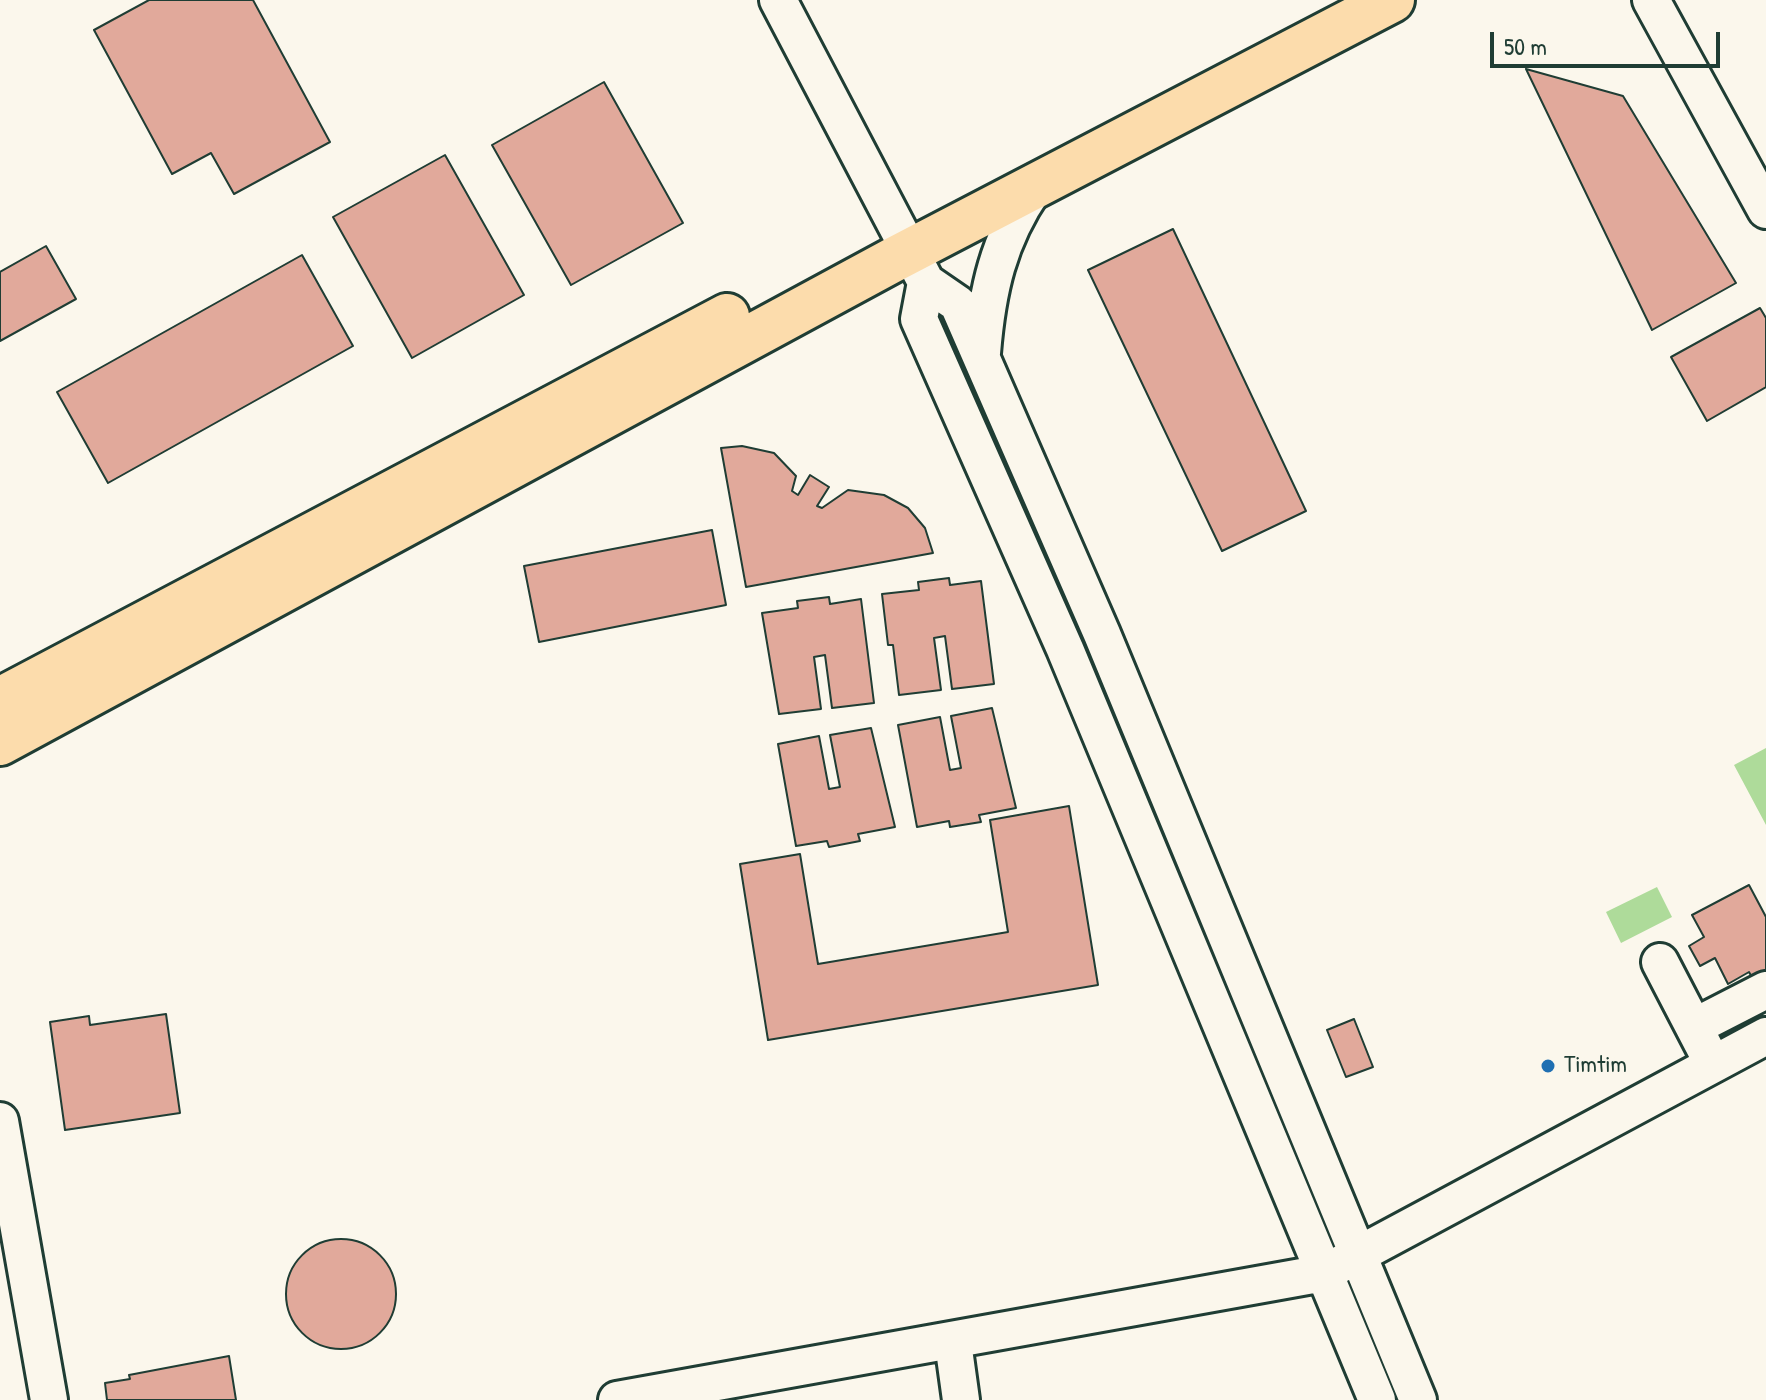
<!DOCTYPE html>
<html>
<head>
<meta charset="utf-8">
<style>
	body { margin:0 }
	#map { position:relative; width:1766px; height:1400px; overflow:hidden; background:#fbf7ec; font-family:"Patrick Hand",sans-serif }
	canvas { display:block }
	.scale { position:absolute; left:1490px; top:32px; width:230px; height:36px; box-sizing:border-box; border:4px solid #1f3d34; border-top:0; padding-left:10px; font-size:24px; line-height:28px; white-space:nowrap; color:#1f3d34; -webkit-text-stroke:6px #fbf7ec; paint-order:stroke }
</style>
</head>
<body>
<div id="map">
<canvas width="1766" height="1400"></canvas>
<div class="scale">50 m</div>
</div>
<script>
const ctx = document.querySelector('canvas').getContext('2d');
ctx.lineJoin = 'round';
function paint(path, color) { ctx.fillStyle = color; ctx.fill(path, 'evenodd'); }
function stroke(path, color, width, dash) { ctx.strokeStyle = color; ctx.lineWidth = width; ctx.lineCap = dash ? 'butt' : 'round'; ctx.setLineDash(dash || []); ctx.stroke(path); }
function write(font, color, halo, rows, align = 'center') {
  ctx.font = font + ' "Patrick Hand",sans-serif'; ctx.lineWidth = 7; ctx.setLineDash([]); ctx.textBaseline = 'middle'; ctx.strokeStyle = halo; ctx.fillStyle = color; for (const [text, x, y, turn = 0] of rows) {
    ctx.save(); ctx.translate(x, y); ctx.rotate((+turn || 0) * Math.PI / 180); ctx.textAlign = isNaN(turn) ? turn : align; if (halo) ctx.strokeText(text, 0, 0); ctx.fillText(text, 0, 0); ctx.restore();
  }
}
paint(new Path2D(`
	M1766,748V825L1734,765Z
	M1657,887L1672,917L1621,943L1606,912Z`), '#aedb9a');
const building = new Path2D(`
	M149,0H253L330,142L234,194L211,153L172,174L94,30Z
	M1526,69L1623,96L1736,283L1652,330Z
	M604,82L683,223L571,285L492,145Z
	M445,155L524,295L412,358L333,217Z
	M1173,229L1306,511L1222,551L1088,270Z
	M46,246L76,299L0,341V272Z
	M302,255L353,346L108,483L57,392Z
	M1760,308L1766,318V387L1707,421L1671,357Z
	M742,446L774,453L796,476L792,491L798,495L810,475L829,487L817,506L822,508L848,490L884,495L908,508L925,528L933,553L746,587L721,448Z
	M712,530L726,605L539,642L524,566Z
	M949,578L950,585L981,581L994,684L952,689L945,636L934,638L941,690L899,695L893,645H888L882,594L919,590L918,582Z
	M829,597L830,604L861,599L874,703L832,708L825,655L814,657L821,709L779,714L762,613L798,608L797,601Z
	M992,708L1016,808L979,815L981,822L950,827L949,821L917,827L898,725L940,717L950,770L961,768L951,716Z
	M871,728L895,827L858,834L860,841L829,847L827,841L796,846L778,744L819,736L829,789L840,787L830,735Z
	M1069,806L1098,985L768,1040L740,864L800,854L818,964L1008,932L990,820Z
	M1749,885L1766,917V972L1753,979L1749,972L1728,984L1715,958L1700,966L1689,946L1704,937L1692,915Z
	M166,1014L180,1113L65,1130L50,1022L89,1016L90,1025Z
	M1354,1019L1373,1067L1346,1077L1327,1030Z
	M286 1294a55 55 0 1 1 110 0a55 55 0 1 1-110 0Z
	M229,1356L236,1400H107L105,1383L130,1379L129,1375Z`);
paint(building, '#e1a99b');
stroke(building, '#1f3d34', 2);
const minor = new Path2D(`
	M778,0L926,282L958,304L1102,634L1418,1400
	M1651,0L1766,210
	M926,282L919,319L1065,649L1377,1400
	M982,353C987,291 998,240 1034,188
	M1660,962L1713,1064
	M1694,1027L1766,990
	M0,1121L49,1400
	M953,1342L961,1400
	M617,1400L1324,1273L1766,1036`);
const major = new Path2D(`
	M0,700L727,316
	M0,743L893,260L1392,0`);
stroke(minor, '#1f3d34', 42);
stroke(major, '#1f3d34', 50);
stroke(minor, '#fbf7ec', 36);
stroke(major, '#fcdcac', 44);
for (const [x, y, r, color] of [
	[1548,1066,8,"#1f6fb2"]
]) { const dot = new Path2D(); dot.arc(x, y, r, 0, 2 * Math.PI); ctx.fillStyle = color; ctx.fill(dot); stroke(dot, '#fbf7ec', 3); }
write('24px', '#1f3d34', '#fbf7ec', [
	["Timtim",1564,1066]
], 'left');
</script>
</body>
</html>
